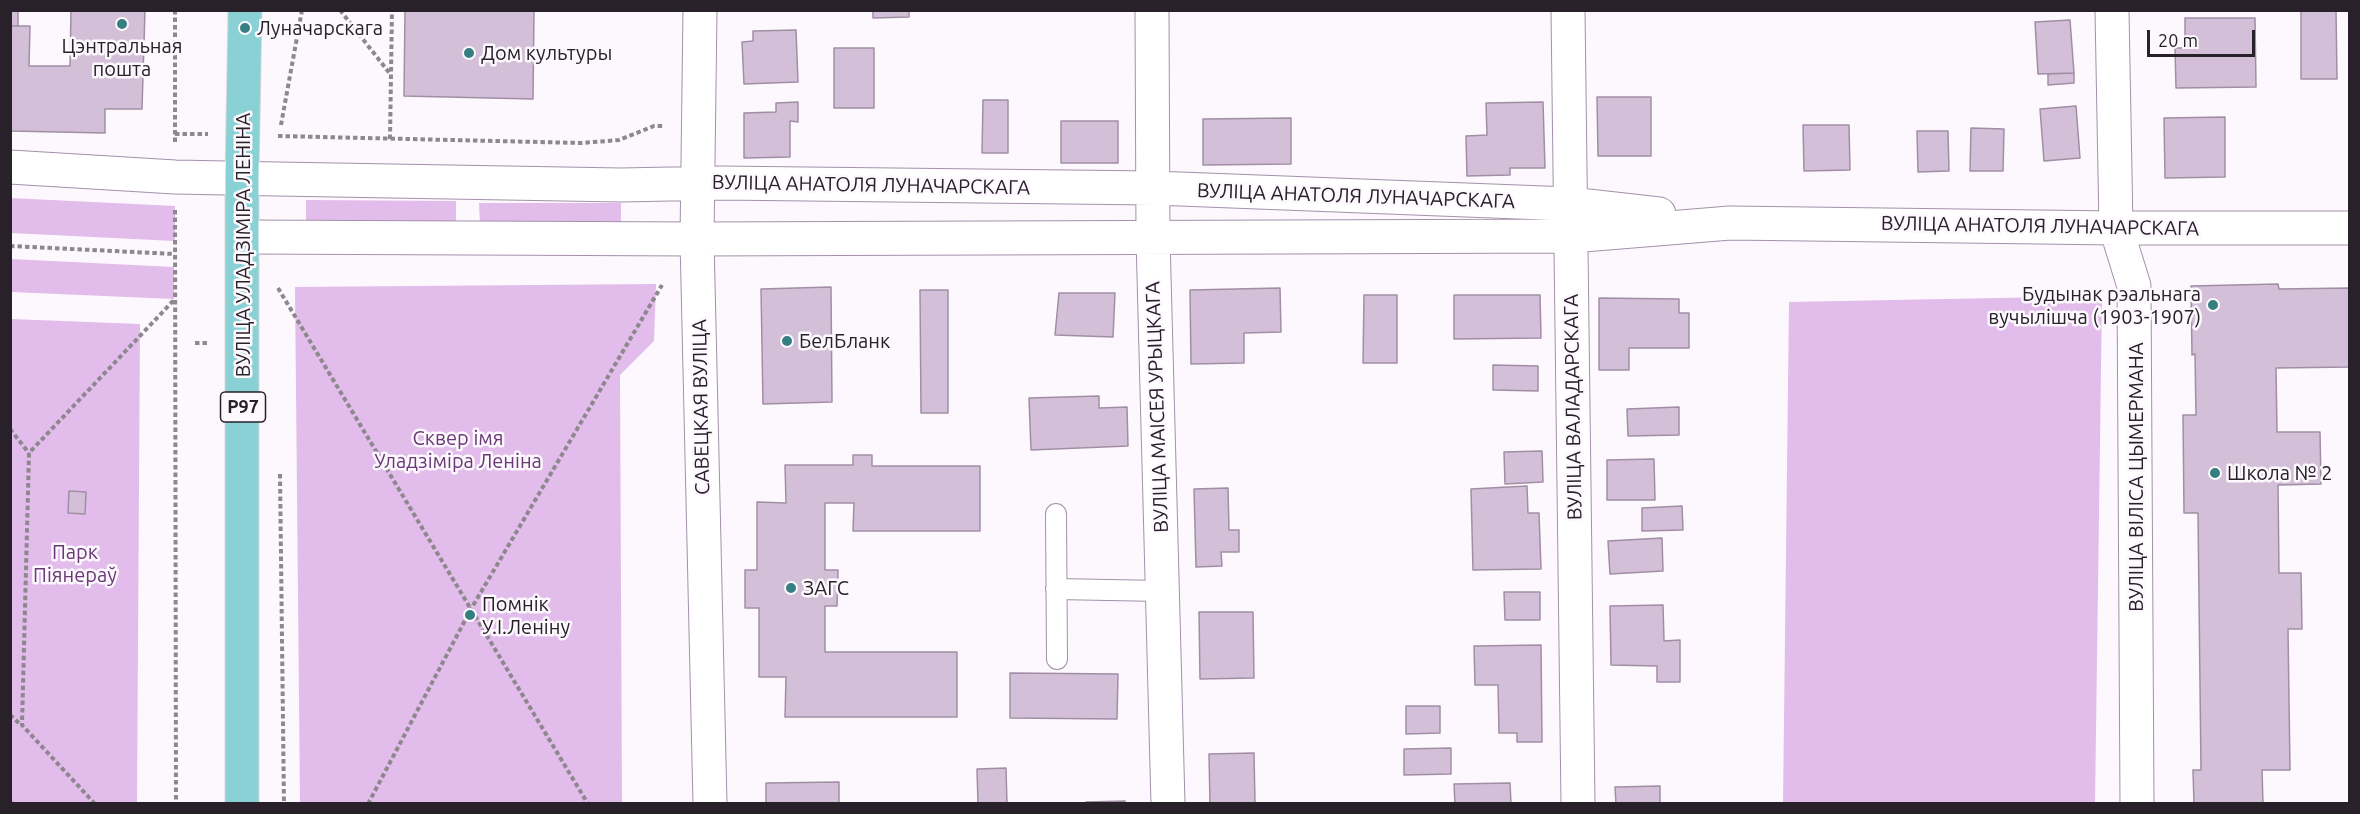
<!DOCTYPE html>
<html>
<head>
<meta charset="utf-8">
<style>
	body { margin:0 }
	#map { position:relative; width:2360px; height:814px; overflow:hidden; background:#fcf8fd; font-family:Ubuntu,sans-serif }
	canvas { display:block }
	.frame { position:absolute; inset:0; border:12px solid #28212a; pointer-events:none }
	.scale { position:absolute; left:2147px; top:30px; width:108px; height:27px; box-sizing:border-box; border:3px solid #28212a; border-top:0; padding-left:8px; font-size:18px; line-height:21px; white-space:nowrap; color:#28212a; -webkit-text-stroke:4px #fcf8fd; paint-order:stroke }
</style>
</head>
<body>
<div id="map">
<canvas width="2360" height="814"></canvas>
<div class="frame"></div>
<div class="scale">20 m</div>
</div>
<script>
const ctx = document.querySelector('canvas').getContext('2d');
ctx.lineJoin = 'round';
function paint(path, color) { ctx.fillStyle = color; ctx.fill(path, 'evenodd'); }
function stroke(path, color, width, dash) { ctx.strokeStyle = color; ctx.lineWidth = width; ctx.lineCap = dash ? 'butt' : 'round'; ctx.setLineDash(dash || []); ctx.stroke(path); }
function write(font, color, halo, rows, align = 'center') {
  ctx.font = font + ' Ubuntu,sans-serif'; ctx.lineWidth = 5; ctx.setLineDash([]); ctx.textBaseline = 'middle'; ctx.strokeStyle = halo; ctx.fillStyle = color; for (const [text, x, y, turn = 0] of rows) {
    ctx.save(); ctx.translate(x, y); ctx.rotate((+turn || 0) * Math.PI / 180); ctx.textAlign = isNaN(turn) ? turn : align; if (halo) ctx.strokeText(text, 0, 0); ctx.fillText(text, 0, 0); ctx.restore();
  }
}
paint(new Path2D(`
	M10,198L175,206V241L11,233Z
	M306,200L456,201V223L306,222Z
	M479,203H621V223L480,224Z
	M11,259L174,267V299L11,292Z
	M656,284L654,341L620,375L622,803H300L295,287Z
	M2102,296L2095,803H1783L1789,302Z
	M11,319L140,324L137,803H11Z`), '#e2bceb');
const building = new Path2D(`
	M10,10H18V26H10Z
	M71,10H145L142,109H105V133L10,131V26H30L29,66H70Z
	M405,10H534L533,99L404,96Z
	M873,10H909V17L873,18Z
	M2301,10H2336L2337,79H2301Z
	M2185,18H2255L2256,87L2176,88L2175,48H2185Z
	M2070,20L2074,73L2038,74L2035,22Z
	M796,30L798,82L744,84L742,42L753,41V31Z
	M834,48H874V108H834Z
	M2074,73V83L2048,85V74Z
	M1597,97H1651V156H1598Z
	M983,100H1008V153H982Z
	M798,102V122L790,121V157L744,158V113L776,112V103Z
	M1543,102L1545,168H1510V175L1467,176L1466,136L1487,135L1486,103Z
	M2076,106L2080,158L2044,161L2040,109Z
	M2225,117V177L2165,178L2164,118Z
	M1291,118V164L1203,165V119Z
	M1061,121H1118V163H1061Z
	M1803,125H1849L1850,170L1804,171Z
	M1971,128L2004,129L2003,171H1970Z
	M1917,131H1948L1949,171L1918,172Z
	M2278,284L2279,289L2350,288V367L2276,368L2277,432H2320L2321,484L2278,485L2279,573H2301L2302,629H2288L2290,770H2262L2263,804H2194L2193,770H2201L2198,513H2184L2183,415H2196L2195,354L2192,355L2191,286Z
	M831,287L832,402L763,404L761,289Z
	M1280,288L1281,332L1244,333V363L1191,364L1190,290Z
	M920,290H948V413H921Z
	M1059,293H1115L1113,337L1055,335Z
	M1364,295H1397V363H1363Z
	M1454,295H1540L1541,338L1454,339Z
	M1599,298L1679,299V313H1689V348H1629V370H1599Z
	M1493,365L1538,366V391L1493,390Z
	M1099,396V408L1127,407L1128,446L1031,450L1029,398Z
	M1679,407V435L1628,436L1627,409Z
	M1542,451L1543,482L1505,484L1504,452Z
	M853,455H872V466H980V531H853L854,503H825V570H838L837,606H825V652H957V717H785L786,677H759V608H745V570H757V502L786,503L785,465H853Z
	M1654,459L1655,500H1607V460Z
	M1527,486L1528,513H1539L1541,569L1473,570L1471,489Z
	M1228,488L1229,530H1239V552H1221L1222,566L1196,567L1194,489Z
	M69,491L86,492L85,514L68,513Z
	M1682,506L1683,530L1642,531V508Z
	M1662,538L1663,571L1610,574L1608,541Z
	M1504,592H1540V620H1505Z
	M1663,605L1664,641L1680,640V682H1657V666L1611,665L1610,606Z
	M1199,612H1253L1254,678L1200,679Z
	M1541,645L1542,742H1517V733H1499L1498,685H1475L1474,646Z
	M1010,673L1118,674L1117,719L1010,718Z
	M1406,706H1440V733L1406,734Z
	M1451,748V774L1404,775V749Z
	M1254,753L1255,804H1210L1209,754Z
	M1006,768L1007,804H978L977,769Z
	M839,782V804H766V783Z
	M1510,783L1511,804H1455L1454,784Z
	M1660,786V804H1616L1615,787Z
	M1125,801V804H1086V802Z`);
paint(building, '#d3c0d8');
stroke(building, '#a18ea5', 1.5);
const lane = new Path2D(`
	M1056,514L1057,659
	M1056,589L1162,591`);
const street = new Path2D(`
	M700,10L697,239L710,804
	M1152,10L1153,238L1168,804
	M1568,10L1578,804
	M2112,10L2116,228L2134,286L2137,804
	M10,167L175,177L278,179L621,185L720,183L1154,188L1570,204L1659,214
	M243,237L697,239L1571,236L1730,223L2116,228H2350`);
const primary = new Path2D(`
	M242,804V177L245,10`);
stroke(lane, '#a391a8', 22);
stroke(street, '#a391a8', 35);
stroke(primary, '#d8d7d9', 35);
stroke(new Path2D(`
	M175,10V143
	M340,10L391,75
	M281,125L302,10
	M175,134H208
	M278,136L582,143L619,140L654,126H664
	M390,139L392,10
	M175,210L176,804
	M10,246L175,254
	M278,288L588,804
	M195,343H207
	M10,429L29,453
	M280,474L284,804
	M10,715L21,725
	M10,803L14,804
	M95,804L22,725L29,453L174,300
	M368,804L471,609L662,285`), '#8d878e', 4, [4.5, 3]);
stroke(lane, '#fff', 20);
stroke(street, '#fff', 33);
stroke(primary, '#89d1d4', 33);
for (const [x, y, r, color] of [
	[122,24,6,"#357e81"],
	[245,28,6,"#357e81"],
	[469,53,6,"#357e81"],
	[2213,305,6,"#357e81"],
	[787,341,6,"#357e81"],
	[2215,473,6,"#357e81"],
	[791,588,6,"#357e81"],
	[470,615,6,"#357e81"]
]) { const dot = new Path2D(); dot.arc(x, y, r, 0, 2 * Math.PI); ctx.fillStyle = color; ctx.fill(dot); stroke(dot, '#fcf8fd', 2); }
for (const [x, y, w] of [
	[243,407,45]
]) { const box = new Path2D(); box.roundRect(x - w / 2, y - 15, w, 30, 4.5); ctx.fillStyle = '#fcf8fd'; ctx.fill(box); stroke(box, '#28212a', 1.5); }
write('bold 18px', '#28212a', null, [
	["Р97",243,407]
]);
write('20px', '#28212a', '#fcf8fd', [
	["Луначарскага",257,28],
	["Цэнтральная",122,46,"center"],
	["пошта",122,69,"center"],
	["Дом культуры",481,53],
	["Будынак рэальнага",2201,294,"right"],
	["вучылішча (1903-1907)",2201,317,"right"],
	["БелБланк",799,341],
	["Школа № 2",2227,473],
	["ЗАГС",803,588],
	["Помнік",482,604],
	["У.І.Леніну",482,627]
], 'left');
write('20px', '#28212a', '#fcf8fd', [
	["ВУЛІЦА АНАТОЛЯ ЛУНАЧАРСКАГА",871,185,1],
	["ВУЛІЦА АНАТОЛЯ ЛУНАЧАРСКАГА",1356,196,2],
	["ВУЛІЦА АНАТОЛЯ ЛУНАЧАРСКАГА",2040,226,1],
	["ВУЛІЦА УЛАДЗІМІРА ЛЕНІНА",243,245,-90],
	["САВЕЦКАЯ ВУЛІЦА",701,407,-91],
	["ВУЛІЦА МАІСЕЯ УРЫЦКАГА",1157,407,-92],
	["ВУЛІЦА ВАЛАДАРСКАГА",1573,407,-91],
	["ВУЛІЦА ВІЛІСА ЦЫМЕРМАНА",2136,477,-90]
]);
write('20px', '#6a3876', '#fcf8fd', [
	["Сквер імя",458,438],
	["Уладзіміра Леніна",458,461],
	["Парк",75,552],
	["Піянераў",75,575]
]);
</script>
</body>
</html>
